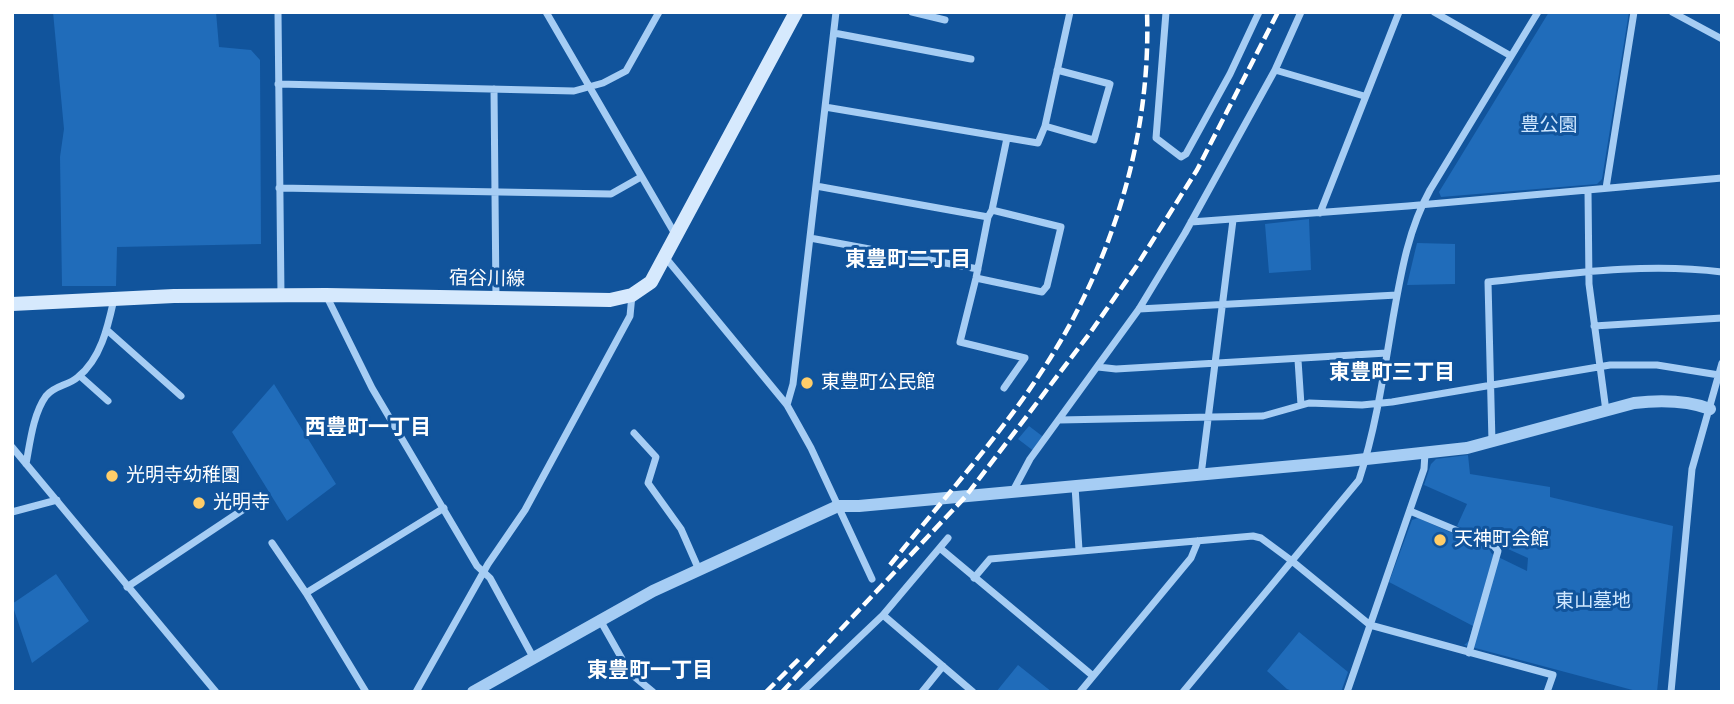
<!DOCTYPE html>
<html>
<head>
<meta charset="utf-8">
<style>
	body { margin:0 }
	#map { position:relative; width:1734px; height:704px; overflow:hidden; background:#11549c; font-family:Rubik,sans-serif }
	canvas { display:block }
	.frame { position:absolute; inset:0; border:14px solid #fff; pointer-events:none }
</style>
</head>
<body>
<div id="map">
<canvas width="1734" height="704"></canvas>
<div class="frame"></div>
</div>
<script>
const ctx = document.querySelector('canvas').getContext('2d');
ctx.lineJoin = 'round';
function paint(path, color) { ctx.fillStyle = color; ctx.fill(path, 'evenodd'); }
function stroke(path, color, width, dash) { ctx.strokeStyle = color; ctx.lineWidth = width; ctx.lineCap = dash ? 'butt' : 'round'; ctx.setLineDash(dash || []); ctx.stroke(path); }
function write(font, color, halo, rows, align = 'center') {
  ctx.font = font + ' Rubik,"Noto Sans JP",sans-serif'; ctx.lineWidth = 6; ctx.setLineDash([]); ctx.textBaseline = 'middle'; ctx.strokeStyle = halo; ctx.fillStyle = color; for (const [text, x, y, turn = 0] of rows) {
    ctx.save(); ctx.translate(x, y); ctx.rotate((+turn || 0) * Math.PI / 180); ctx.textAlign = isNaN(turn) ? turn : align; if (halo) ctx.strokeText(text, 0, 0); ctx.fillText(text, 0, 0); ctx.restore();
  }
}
paint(new Path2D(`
	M53,12H216L219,47L251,50L260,60L261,244L117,247L116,286H62L60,157L64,129Z
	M1549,12H1629L1602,179L1597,184L1441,197L1439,192Z
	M1309,219L1311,270L1269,273L1265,224Z
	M1417,243L1455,244V284L1407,285Z
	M274,384L336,484L287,521L232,432Z
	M1029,426L1046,439L1035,452L1018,439Z
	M1468,455L1470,474L1550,487V497L1673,526L1657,692H1640L1464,645L1469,641L1473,626L1389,582L1412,520L1418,518L1489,549L1492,554L1527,571L1528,558L1457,526L1467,504L1424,485L1431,464L1436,459Z
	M56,574L89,621L32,663L12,604Z
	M1299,632L1348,672L1341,692H1295L1287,689L1267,671Z
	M1018,665L1052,692H996Z`), '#206cba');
stroke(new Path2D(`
	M278,12L281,295
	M546,12L675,234
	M912,12L945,20
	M1166,12L1156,138L1181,157L1186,154L1230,74L1259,12
	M1434,12L1511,56
	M1672,12L1722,39
	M834,33L971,59
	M1275,70L1364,96
	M278,84L574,91L603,83L626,71L659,12
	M494,89L496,299
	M825,107L1038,143L1045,126L1070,12
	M1045,126L1094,140L1110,84L1057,70
	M816,186L988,217
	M279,188L611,194L641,177
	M1606,188L1634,12
	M1588,191L1589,284L1606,411
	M992,210L988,217L976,278L960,342L1025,358L1004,388
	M1320,213L1399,12
	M1191,222L1408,206L1722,178
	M810,238L978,269
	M665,257L787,405L811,448L872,579
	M976,278L1042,292L1047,286L1061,227L992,210L1007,138
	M326,295L372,388L477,566L490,578L533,657
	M1139,309L1397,295
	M1594,326L1722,318
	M107,330L181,396
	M1298,360L1301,405
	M1098,367L1116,369L1387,353
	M80,376L108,401
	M787,405L793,384L836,12
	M1059,420L1263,416L1309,403L1362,405L1392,402L1610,365H1657L1719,375
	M634,433L656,457L648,483L681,529L699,570
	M1492,442L1488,282C1565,274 1645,262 1722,272
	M12,447L216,692
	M26,464C30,443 33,414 46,396C55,385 68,386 78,377C101,359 108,326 114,299
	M1201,475L1233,220
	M1075,486L1079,550
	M1013,491L1030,459L1139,309L1185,233L1275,70L1301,12
	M1410,511L1494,546L1498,551L1469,653
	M12,512L57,500
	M272,543L306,593
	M941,549L1093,676
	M974,578L990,559L1253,536L1261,538L1292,561L1370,625L1553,675L1547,692
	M127,587L244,509
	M883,615L973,692
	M600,620L630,673L653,692
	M366,692L306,593L444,508
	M416,692L488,564L525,510L630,316L632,295
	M802,692L883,615L948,538
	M922,692L943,666
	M1080,692L1191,558L1198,541
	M1183,692L1359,480C1376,428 1384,372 1393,318C1401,273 1408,230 1430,190L1538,12
	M1347,692L1424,469L1425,453
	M1671,692L1692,469L1722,363`), '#a6cdf4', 7);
stroke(new Path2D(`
	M473,692L653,591L838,506H859L1348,461L1467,448L1634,403C1660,400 1686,400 1710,409`), '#a6cdf4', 12);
stroke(new Path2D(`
	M12,304L174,296L326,295L610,300L632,295L651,282L796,12`), '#d6e9fd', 14);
stroke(new Path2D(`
	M890,565C948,493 1013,422 1060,342C1118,243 1151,127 1147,12
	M766,692L802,656
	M782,692L966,496L1090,333L1136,267L1197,170L1278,12`), '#fff', 4.5, [12, 5]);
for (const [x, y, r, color] of [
	[807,383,7,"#ffcd69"],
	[112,476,7,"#ffcd69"],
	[199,503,7,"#ffcd69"],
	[1440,540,7,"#ffcd69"]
]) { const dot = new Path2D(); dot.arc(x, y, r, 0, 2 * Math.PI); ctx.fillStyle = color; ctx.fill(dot); stroke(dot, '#11549c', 2.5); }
write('19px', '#cee6fe', '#11549c', [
	["豊公園",1549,126],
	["東山墓地",1593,602]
]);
write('19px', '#fff', '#11549c', [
	["宿谷川線",487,279,1]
]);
write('19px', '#fff', '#11549c', [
	["東豊町公民館",821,383],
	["光明寺幼稚園",126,476],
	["光明寺",213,503],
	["天神町会館",1454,540]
], 'left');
write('bold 21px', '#fff', '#11549c', [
	["東豊町二丁目",908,260],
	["東豊町三丁目",1392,373],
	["西豊町一丁目",368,428],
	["東豊町一丁目",650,671]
]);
</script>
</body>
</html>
